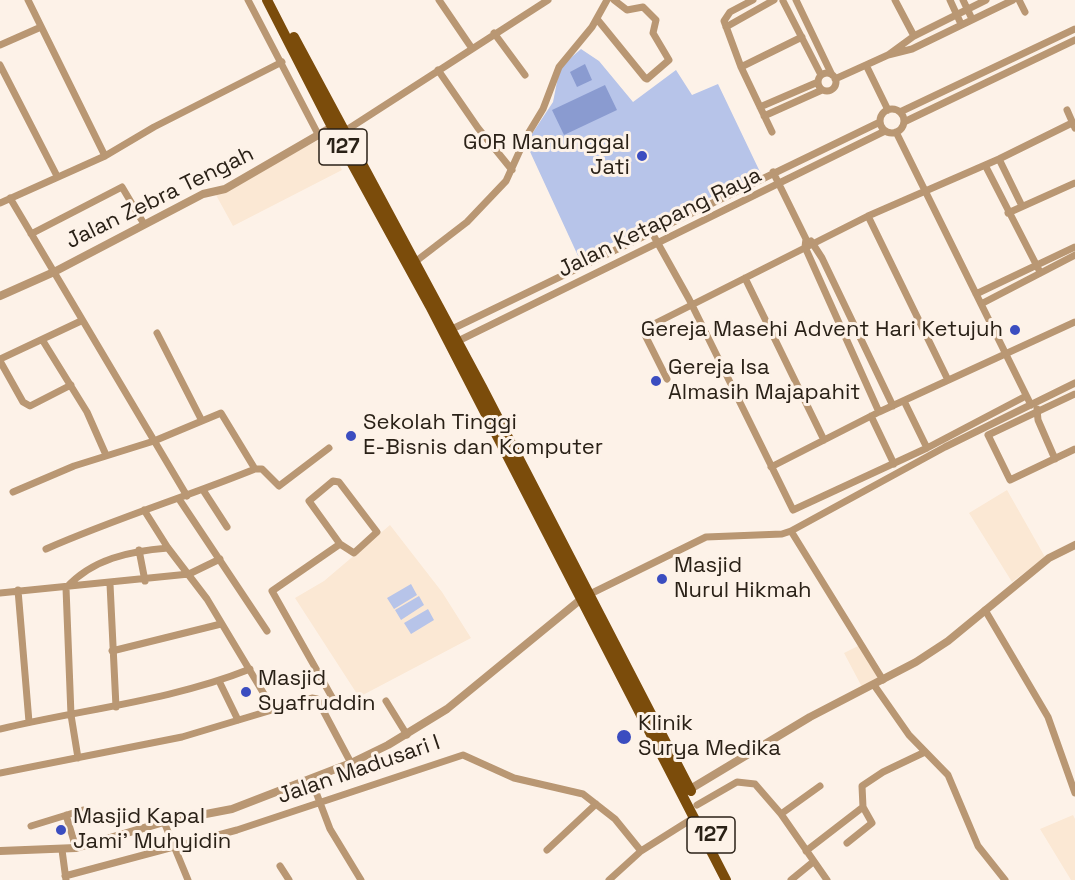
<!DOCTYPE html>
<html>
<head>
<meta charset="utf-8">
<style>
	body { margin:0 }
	canvas { display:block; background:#fdf2e8 }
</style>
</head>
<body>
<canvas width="1075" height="880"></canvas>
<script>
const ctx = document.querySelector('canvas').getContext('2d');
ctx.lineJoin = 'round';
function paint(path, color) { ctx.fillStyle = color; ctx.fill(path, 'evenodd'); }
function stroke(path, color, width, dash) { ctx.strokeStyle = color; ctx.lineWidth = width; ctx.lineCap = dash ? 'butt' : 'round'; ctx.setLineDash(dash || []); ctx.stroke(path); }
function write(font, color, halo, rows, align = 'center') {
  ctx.font = font + ' "Space Grotesk",sans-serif'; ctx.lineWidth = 6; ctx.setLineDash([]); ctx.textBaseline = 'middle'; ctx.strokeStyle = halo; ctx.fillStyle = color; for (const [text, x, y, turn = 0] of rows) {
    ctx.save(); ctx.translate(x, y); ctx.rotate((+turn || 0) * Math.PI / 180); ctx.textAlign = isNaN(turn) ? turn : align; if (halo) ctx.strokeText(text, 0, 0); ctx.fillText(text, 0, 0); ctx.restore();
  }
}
paint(new Path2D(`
	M326,136L342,170L233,226L216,195Z
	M1007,490L1045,557L1012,582L969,513Z
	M390,525L442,592L471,638L359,697L295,598L324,581Z
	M860,645L880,677L862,687L844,653Z
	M1073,815L1075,819V880H1071L1040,829Z`), '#fbe8d4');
paint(new Path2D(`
	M581,49L599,61L633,102L676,70L692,95L718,84L761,174L579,258L526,143L553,102L560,67Z
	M411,584L417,595L394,609L387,598Z
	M419,596L424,605L401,620L395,610Z
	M428,609L434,620L411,634L404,623Z`), '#b7c4e9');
paint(new Path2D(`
	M585,64L592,80L577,87L570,72Z
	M605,85L617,110L564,135L552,110Z`), '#8a9bd0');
stroke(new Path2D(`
	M28,0L105,156
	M248,0L319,136
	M439,0L471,47
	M753,0L730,12L724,21L741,67L772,132
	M796,0L832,75
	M895,0L914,36
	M950,0L961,24
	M963,0L972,19
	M1019,0L1025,12
	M783,1L821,75
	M597,19L645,78L647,79L669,60L653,33L656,20L643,7L627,10L614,0
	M726,27L774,0
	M494,33L525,75
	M0,45L41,27
	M888,55L912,49L1013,0
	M0,65L57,176
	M866,65L888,55L914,36L986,0
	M741,67L802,37
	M438,70L478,128L512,170
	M818 82a9 9 0 1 1 18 0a9 9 0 1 1-18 0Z
	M835,79L866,65L888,110
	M760,107L818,82
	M880 121a12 12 0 1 1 24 0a12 12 0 1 1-24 0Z
	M1067,110L1075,128
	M900,112L1075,29
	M764,116L822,90
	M904,122L1075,40
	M345,131L548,0
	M896,132L1031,405
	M999,159L1022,206
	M985,165L1040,272
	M773,172L806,239L805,247L809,256L879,412
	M10,198L187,496
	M0,203L105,156L154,127L282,62
	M1008,213L1075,183
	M868,216L948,380
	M651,231L689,299L793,510L927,448L1026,396
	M31,234L122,187L144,224
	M811,241L822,258L893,406
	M415,262L467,222L506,181L526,137L543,109L559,67L592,27L607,0
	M745,278L824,440
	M976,294L1075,247
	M981,304L1075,255
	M448,331L880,122
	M157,333L202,421
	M43,341L87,412L106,455
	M454,343L885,131
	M0,359L81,321
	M0,361L23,402L30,406L71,385
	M667,379L644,333L648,327L868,216L999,159L1072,123
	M1075,394L988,435L1010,480L1075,449
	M904,401L927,448
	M1037,409L1038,420L1055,459
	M871,416L894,464
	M771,467L879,412L1075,322
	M333,481L339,482L377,532L354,553L340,544L309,501Z
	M203,490L227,527
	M13,492L74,466L154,441L221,413L255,469
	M179,499L267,631
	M144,510L168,548L207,599L273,709
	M791,531L883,680
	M46,549C114,519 186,497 255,469H262L279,486L329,448
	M139,550L145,581
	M110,584L116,707
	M18,590L29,722
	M0,593L189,574L220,559
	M588,595L706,537L782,534L791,531L945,447L1075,383
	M985,610L1048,717L1075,793
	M112,651L221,624
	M219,681L238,720
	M874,685L909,735L948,775L978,846L1005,880
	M386,701L407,735
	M323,708L333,699L272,591L340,544
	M0,729C83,709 170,701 250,669
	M78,758L71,715L66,588C92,559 130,551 168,548
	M0,773L182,737L312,698L317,699L351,763
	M311,779L330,829L361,880
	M697,805L737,782L755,784L781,814L827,880
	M863,807L862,786L883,772L925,752
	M781,814L820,786
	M66,815L76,848
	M164,822L188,880
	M31,826L83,810
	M62,850L66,880
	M547,850L596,804
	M806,851L863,807L872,823L847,843
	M280,866L289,880
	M65,876L237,830L463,755L514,778L583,794L615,819L641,851
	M609,880L641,851L695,817
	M791,880L813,862`), '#b99773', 7);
stroke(new Path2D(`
	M0,296L54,272L203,194L225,189L332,127
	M687,791L810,717L916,662L948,641L1049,558L1075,545
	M0,851L76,848L164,822L232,809L351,763L388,745L447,709L580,600`), '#b99773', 8);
stroke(new Path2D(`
	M267,0L332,127L430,306L726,880
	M294,37L482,387L691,791`), '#7b4c0b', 10);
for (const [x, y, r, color] of [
	[642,156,6,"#3b4dc0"],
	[1015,330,6,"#3b4dc0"],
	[656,381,6,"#3b4dc0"],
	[351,436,6,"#3b4dc0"],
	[662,579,6,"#3b4dc0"],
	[246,692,6,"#3b4dc0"],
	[624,737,8,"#3b4dc0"],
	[61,830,6,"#3b4dc0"]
]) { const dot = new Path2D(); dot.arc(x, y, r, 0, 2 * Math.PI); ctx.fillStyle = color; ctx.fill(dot); stroke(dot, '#fdf2e8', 2); }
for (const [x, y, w] of [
	[343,147,48],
	[711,835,48]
]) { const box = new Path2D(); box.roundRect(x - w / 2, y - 18, w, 36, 4.5); ctx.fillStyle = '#fdf2e8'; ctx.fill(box); stroke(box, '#2a2117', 1.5); }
write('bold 21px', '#2a2117', null, [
	["127",343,147],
	["127",711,835]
]);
write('22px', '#2a2117', '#fdf2e8', [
	["GOR Manunggal",630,143,"right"],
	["Jati",630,168,"right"],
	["Gereja Masehi Advent Hari Ketujuh",1003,330,"right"],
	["Gereja Isa",668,368],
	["Almasih Majapahit",668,393],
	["Sekolah Tinggi",363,423],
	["E-Bisnis dan Komputer",363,448],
	["Masjid",674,566],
	["Nurul Hikmah",674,591],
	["Masjid",258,679],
	["Syafruddin",258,704],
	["Klinik",638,724],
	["Surya Medika",638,749],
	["Masjid Kapal",73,817],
	["Jami' Muhyidin",73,842]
], 'left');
write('22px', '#2a2117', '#fdf2e8', [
	["Jalan Zebra Tengah",160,198,-26],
	["Jalan Ketapang Raya",660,223,-26],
	["Jalan Madusari I",359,770,-19]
]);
</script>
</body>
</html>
